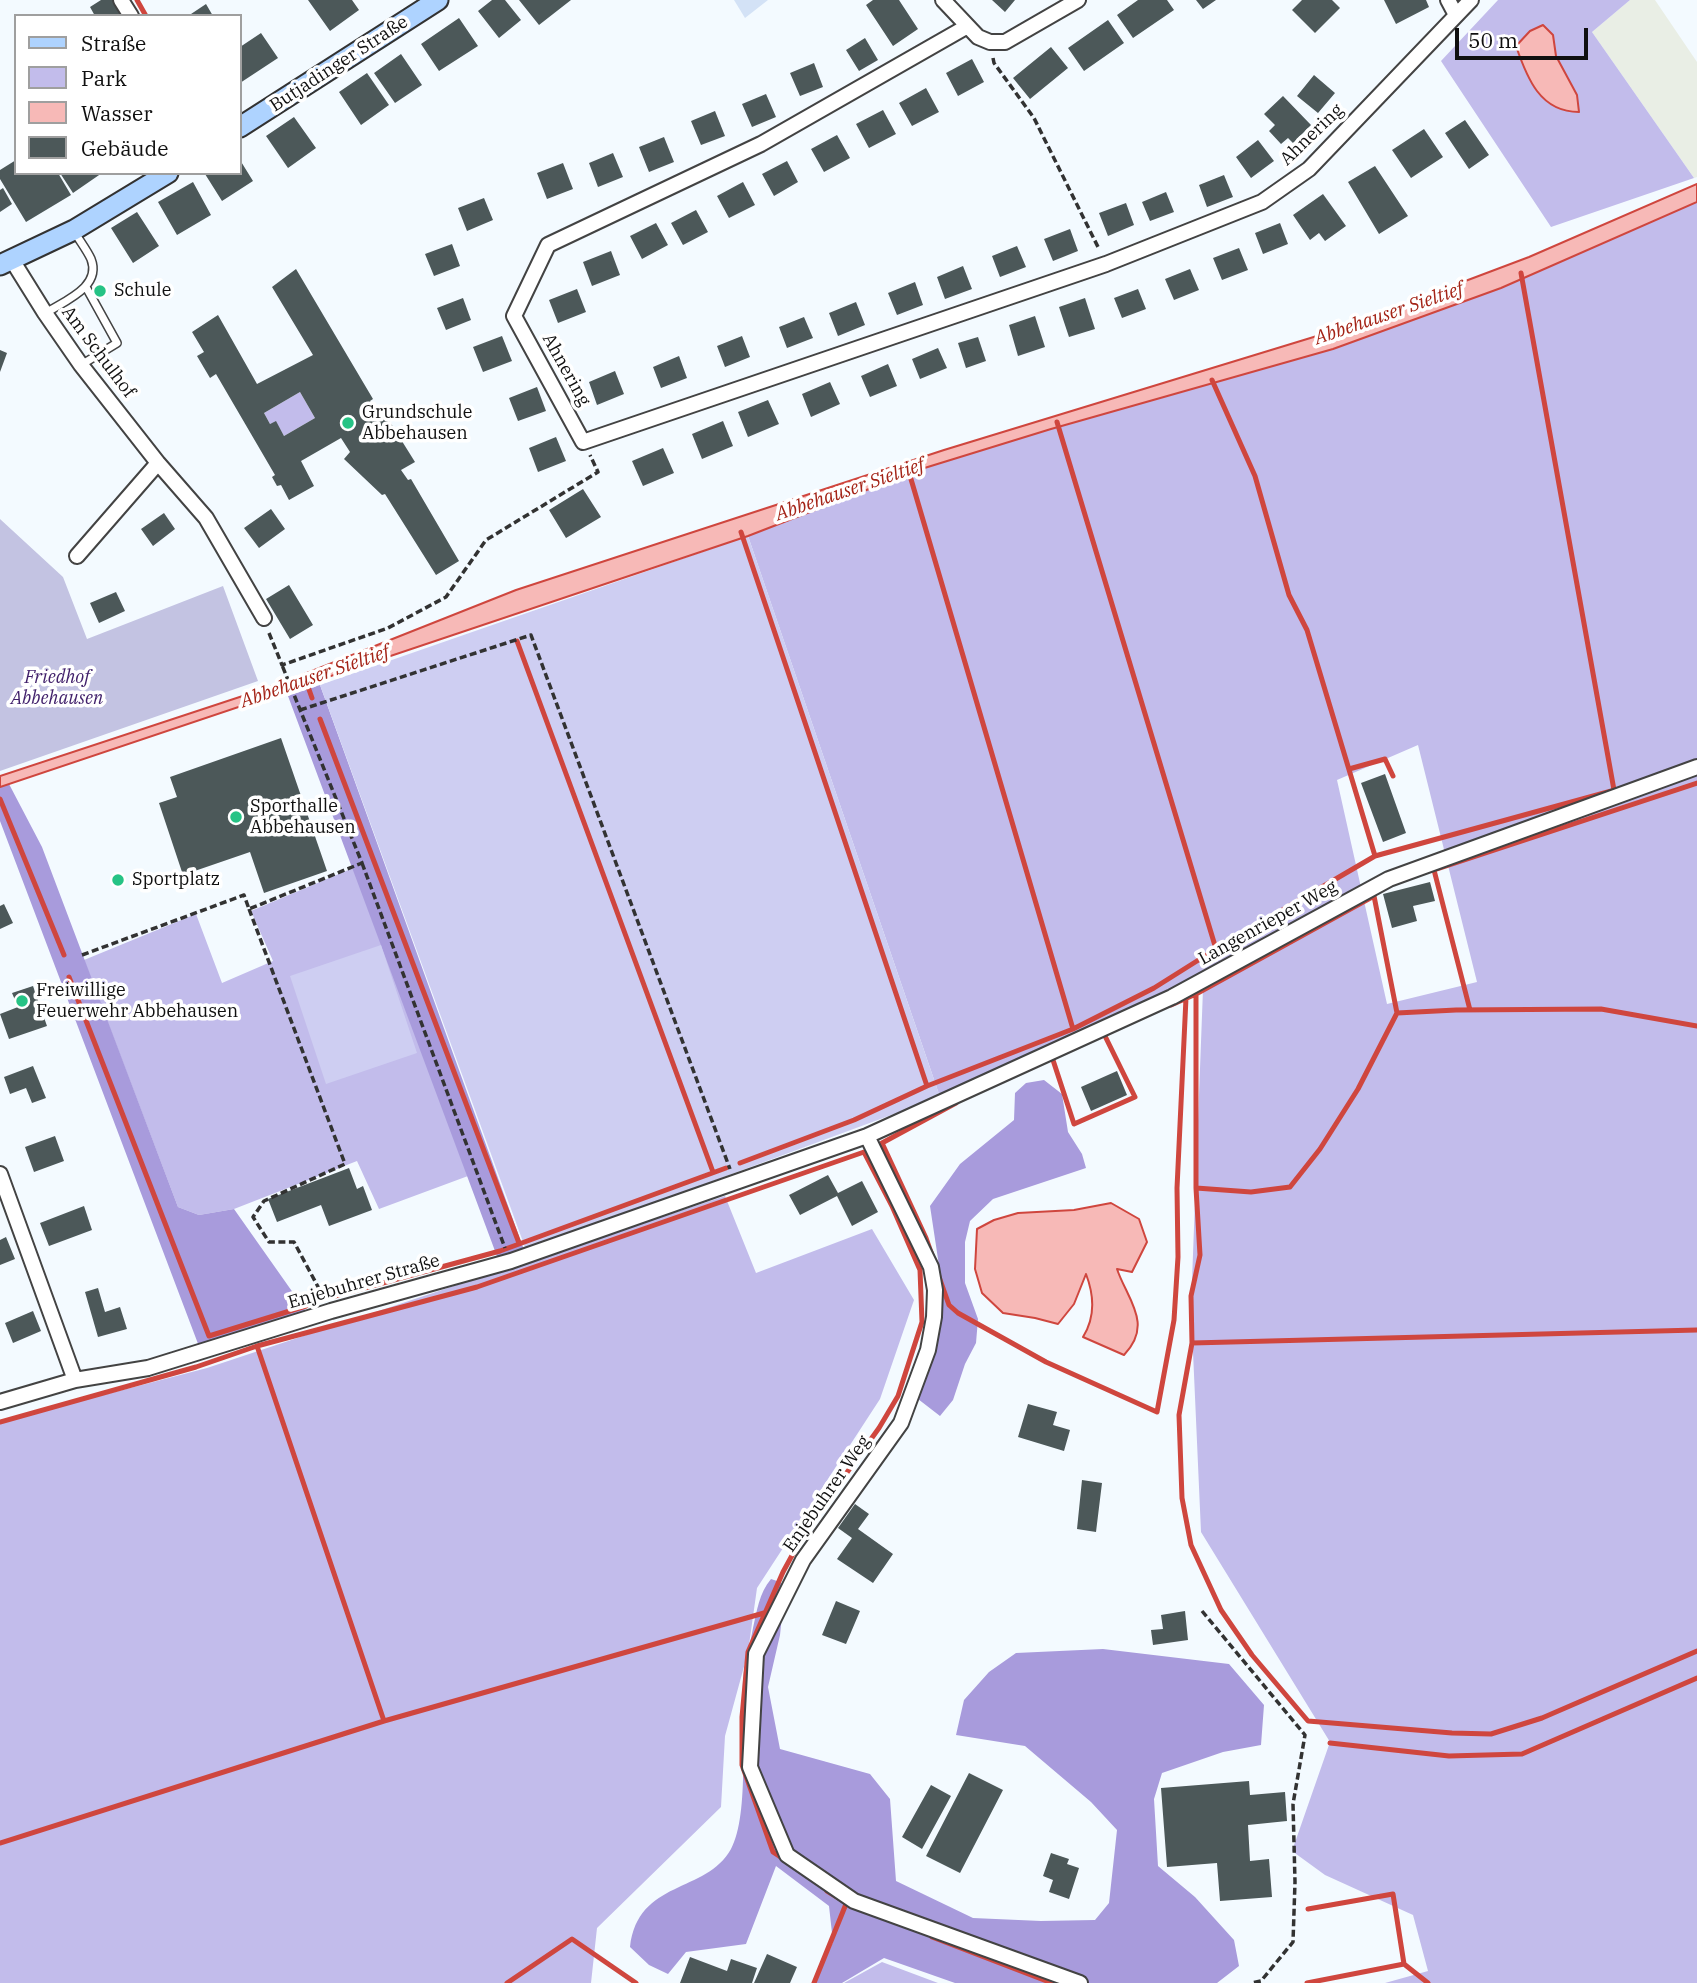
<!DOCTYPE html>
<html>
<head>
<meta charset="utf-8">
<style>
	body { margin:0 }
	#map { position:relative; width:1697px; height:1983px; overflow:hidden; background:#f3faff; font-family:"IBM Plex Serif",serif }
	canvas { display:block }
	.legend { position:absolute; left:14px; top:14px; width:228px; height:161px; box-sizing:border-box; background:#fff; border:2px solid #9f9f9f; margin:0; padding:9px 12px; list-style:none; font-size:21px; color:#101010 }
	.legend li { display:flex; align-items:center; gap:14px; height:35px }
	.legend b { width:35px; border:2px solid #9f9f9f }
	.scale { position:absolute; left:1455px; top:28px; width:133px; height:32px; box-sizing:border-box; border:4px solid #101010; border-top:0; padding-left:9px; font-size:21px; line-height:24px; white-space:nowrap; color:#101010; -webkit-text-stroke:5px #fff; paint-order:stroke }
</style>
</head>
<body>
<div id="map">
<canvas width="1697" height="1983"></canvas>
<ul class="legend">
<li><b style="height:9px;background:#aed3ff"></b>Straße</li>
<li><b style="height:19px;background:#c2bceb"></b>Park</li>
<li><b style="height:19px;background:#f7b9b7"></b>Wasser</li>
<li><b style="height:19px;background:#4c5859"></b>Gebäude</li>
</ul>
<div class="scale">50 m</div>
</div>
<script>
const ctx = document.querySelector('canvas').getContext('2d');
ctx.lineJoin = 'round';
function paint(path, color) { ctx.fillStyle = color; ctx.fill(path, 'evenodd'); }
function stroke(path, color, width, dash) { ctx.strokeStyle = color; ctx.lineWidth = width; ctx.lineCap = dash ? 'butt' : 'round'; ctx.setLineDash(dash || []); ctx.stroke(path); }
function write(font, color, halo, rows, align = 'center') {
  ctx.font = font + ' "IBM Plex Serif",serif'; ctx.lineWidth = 7; ctx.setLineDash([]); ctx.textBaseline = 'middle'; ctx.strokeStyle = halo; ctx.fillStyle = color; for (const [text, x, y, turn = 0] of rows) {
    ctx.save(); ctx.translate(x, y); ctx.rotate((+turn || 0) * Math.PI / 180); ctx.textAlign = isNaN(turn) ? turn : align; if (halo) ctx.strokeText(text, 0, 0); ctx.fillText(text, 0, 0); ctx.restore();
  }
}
paint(new Path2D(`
	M1630,0H1655L1697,62V177L1694,178L1592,32Z`), '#e9eee5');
paint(new Path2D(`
	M734,0H768L745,18Z`), '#d3e2f6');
paint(new Path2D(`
	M1498,0H1630L1592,32L1694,178L1551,227L1441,61ZM1530,31L1553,35L1556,56L1576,95L1579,112Z
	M1697,202V1983H1385L1428,1971L1413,1915L1325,1875L1292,1851L1330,1742L1201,1532L1191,1307L1203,989L940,1097L748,536L918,470L1051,429L1333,349L1501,288ZM1418,745L1477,982L1387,1004L1337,780Z
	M300,392L315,418L284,436L276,422L270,424L264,413Z
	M353,868L468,1176L379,1209L357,1161L234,1209L199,1215L178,1207L84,960L196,914L222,983L273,961L251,911Z
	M725,1196L756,1273L872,1229L914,1300L880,1399L757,1588L748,1652L725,1736L721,1807L597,1928L591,1983H0V1422L207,1368Z
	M882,1962L938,1983H844Z`), '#c2bceb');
paint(new Path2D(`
	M320,685L524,1250L498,1259L288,696Z
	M9,784L42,847L178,1207L199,1215L234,1209L308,1314L200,1349L0,821V787Z
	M1044,1080L1062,1094L1068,1132L1082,1154L1086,1168L993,1199L970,1221L965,1242V1283L978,1319L976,1343L965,1364L953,1400L940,1416L918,1399V1372L943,1292L930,1206L960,1164L1014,1120L1015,1093L1026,1083Z
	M771,1579L780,1582L785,1587L780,1635L768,1687L780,1749L870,1774L890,1799L896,1881L973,1918L1041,1921L1095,1920L1109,1903L1117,1830L1091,1802L1025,1746L956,1735L964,1700L989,1672L1016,1653L1103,1649L1229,1664L1264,1705L1261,1745L1223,1752L1162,1773L1154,1799L1158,1866L1195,1897L1234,1940L1239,1966L1217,1983H955L884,1958L842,1983H815L833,1942L829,1906L776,1866L746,1944L686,1952L668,1974L649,1965L630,1947C638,1879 706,1894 731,1849C750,1815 741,1723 743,1680C744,1663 750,1645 753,1628C757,1611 759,1593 771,1579Z`), '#a89bdc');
paint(new Path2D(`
	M0,519L63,577L87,639L223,586L258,681L0,771Z`), '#c3c3e2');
paint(new Path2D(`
	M748,536L940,1097L526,1250L320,685Z
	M381,945L417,1053L326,1084L290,976Z`), '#cecef2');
const water = new Path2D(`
	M1543,25L1553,35L1556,56L1577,95L1579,112C1540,112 1527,78 1516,46L1530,31Z
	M1697,184V202L1501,288L1333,349L1051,429L918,470L748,536L0,787V776L279,684L516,590L944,450L1330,332L1529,257Z
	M1111,1203L1139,1219L1147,1242L1132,1272L1117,1269C1127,1299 1154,1324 1124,1355L1083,1337C1095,1318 1094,1295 1086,1274L1074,1304L1058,1324L1035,1318L1003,1313L982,1293L975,1269L977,1229L994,1220L1018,1213L1074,1210Z`);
paint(water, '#f7b9b7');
stroke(water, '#cf463e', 2);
stroke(new Path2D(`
	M137,0L146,16
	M1521,273L1614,790
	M1057,422L1216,949
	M908,469L1073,1029
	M741,532L927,1086
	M517,641L713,1172
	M306,681L312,698
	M320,719L519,1243
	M1349,769L1385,759L1393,776
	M0,799L64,955
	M1375,856L1615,790
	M69,977L209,1336L306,1306
	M1196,994V1188L1200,1255L1191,1296L1192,1343L1179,1415L1182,1498L1191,1545L1221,1610L1252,1655L1308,1721L1452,1733L1491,1734L1542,1718L1697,1651
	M1171,1005L1196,994L1374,896L1397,1013L1358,1089L1320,1149L1290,1187L1251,1192L1196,1188
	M1470,1010L1434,870L1697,783
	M1397,1013L1456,1010L1601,1009L1697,1026
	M1050,1058L1052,1057L1074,1124L1135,1097L1104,1034L1108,1032
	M740,1163L854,1120L927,1086L1073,1029L1154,988L1216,949L1375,856L1307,630L1289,595L1255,476L1212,380
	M932,1255L926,1238L882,1143L956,1103
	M938,1274L949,1305L958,1313L1046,1362L1157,1412L1174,1320L1178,1257L1177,1188L1186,998
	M335,1296L500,1251L726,1168
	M1192,1343L1697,1330
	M257,1346L384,1721
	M0,1422L196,1367L257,1346L477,1287L864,1152L892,1206L920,1270L922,1322L898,1396L879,1428L807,1528L783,1572L748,1652L742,1717V1765L773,1852L785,1860
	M1330,1743L1449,1756L1522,1754L1697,1678
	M0,1843L384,1721L764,1613
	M827,1891L854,1907
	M1308,1909L1393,1894L1404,1964
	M932,1937L1052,1983
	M507,1983L572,1939L636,1983
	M814,1983L846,1904
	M1307,1983L1404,1964L1428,1983`), '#cf463e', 5);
paint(new Path2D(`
	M101,0H116L125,16H95L90,7Z
	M308,0H352L359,10L330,31Z
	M492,0H505L521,20L499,38L478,11Z
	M519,0H571L539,25Z
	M873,0H899L918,29L893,46L866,5Z
	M992,0H1015L1005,12Z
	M1138,0H1167L1174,10L1133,38L1117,15Z
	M1196,0H1216L1203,9Z
	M1302,0H1332L1340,8L1315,33L1292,10Z
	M1384,0H1426L1429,7L1396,24Z
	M206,4L213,16H188Z
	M459,18L478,46L439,71L421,44Z
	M1108,20L1124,43L1084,71L1068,48Z
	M261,33L278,58L240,83V47Z
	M865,38L878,60L859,71L846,50Z
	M1051,47L1068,68L1030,99L1013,78Z
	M401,54L422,85L395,103L374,73Z
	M972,59L984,82L958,96L946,73Z
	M814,63L823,87L800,96L790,73Z
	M367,73L389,105L361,125L339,92Z
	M1314,75L1335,93L1318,113L1297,96Z
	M926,88L939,112L912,126L899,103Z
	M766,94L776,117L752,127L742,104Z
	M1283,96L1311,125L1293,143L1288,138L1281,144L1269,131L1275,125L1264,114Z
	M883,110L896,134L869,148L856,124Z
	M715,111L725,136L701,145L691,121Z
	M294,117L316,148L288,168L266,136Z
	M1465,120L1489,155L1469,169L1445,133Z
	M1424,129L1443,157L1411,178L1392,150Z
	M837,135L850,158L824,172L811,149Z
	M664,137L674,162L649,172L639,147Z
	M1258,140L1274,161L1251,178L1236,157Z
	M613,153L623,177L598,187L589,163Z
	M16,160V173H58L71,195L26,222L0,179V170Z
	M240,160L253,181L222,201L205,174L240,173Z
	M787,161L798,182L774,196L762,174Z
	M563,163L573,189L547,199L537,173Z
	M1375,166L1408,216L1379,234L1348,182Z
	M60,173H102L73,193Z
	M1224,175L1233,197L1207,207L1199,185Z
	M193,182L211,215L177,235L158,202Z
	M743,182L755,205L729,218L717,196Z
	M3,188L12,204L0,212V190Z
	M1166,192L1174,212L1150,221L1142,202Z
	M1323,194L1346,226L1325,241L1319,233L1310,240L1293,215Z
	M484,198L493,220L467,231L458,208Z
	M1126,203L1134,225L1108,236L1099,213Z
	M696,210L708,232L683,245L671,223Z
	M137,212L159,246L133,263L111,228Z
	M656,223L668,245L642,259L630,236Z
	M1280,223L1288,244L1263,254L1255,233Z
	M1070,229L1078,251L1053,261L1044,239Z
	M452,244L460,266L434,276L425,254Z
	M1017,246L1026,267L1000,277L992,256Z
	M1239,248L1248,270L1222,280L1213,258Z
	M611,251L620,275L592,286L583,262Z
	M963,266L972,289L945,299L937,277Z
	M296,269L373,399L370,401L375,410L380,406L415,462L401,470L408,480L411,479L459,561L436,575L385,494L382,495L344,459L350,452L341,438L301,461L314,486L289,500L281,485L277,486L272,477L275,475L216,374L210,378L197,356L204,352L192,332L218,315L257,384L313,355L272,287ZM300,392L315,418L284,436L276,421L270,424L264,413Z
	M1190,269L1199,290L1174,300L1165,279Z
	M915,282L923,305L897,315L888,293Z
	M577,289L586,312L558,323L549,300Z
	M1138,289L1146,309L1122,318L1114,298Z
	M463,298L471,320L446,330L437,308Z
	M1085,298L1095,329L1069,337L1059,307Z
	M856,302L865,325L838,336L829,313Z
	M1035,316L1045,347L1018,356L1009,325Z
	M804,317L813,338L787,348L779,327Z
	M502,336L512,361L483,372L473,347Z
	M742,336L750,357L725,367L717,346Z
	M978,337L986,361L966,368L958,343Z
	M938,348L947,368L920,379L912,359Z
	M0,350L7,353L0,372Z
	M679,356L687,378L661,388L653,367Z
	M888,364L897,386L870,397L861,376Z
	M615,371L624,394L597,405L589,382Z
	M830,382L840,404L811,417L802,394Z
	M537,387L546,411L518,421L509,398Z
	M768,400L779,424L748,437L738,412Z
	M723,421L733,446L702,459L692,434Z
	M556,437L566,461L538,472L529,448Z
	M663,448L674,473L643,486L632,461Z
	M583,489L601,517L566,538L549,510Z
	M271,509L285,529L259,548L244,528Z
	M164,513L175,529L153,546L141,529Z
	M289,585L313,625L290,639L266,599Z
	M116,592L125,611L99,623L90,603Z
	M281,738L327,871L264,893L250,852L183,875L159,803L177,797L170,777Z
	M1385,774L1406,833L1383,842L1361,783Z
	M1430,882L1435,901L1413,906L1417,921L1392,928L1383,894Z
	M4,904L13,923L0,929V906Z
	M33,986L47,1026L9,1039L0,1014L18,1007L12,993Z
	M33,1066L46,1098L32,1103L26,1088L10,1094L4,1077Z
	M1117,1071L1127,1095L1091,1111L1081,1087Z
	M55,1136L64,1161L34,1172L25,1147Z
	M349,1168L357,1189L363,1186L372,1210L329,1226L321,1205L277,1222L268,1199Z
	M828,1175L838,1193L862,1181L878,1212L852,1226L837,1196L800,1215L789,1195Z
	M84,1206L92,1230L49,1246L40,1223Z
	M6,1237L15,1259L0,1265V1240Z
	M98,1288L105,1312L120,1307L127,1329L98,1337L85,1292Z
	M33,1311L41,1331L13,1343L5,1323Z
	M1028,1404L1057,1412L1053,1425L1070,1430L1064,1451L1018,1437Z
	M1082,1480L1102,1483L1096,1532L1077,1529Z
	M855,1504L869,1514L858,1529L893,1554L873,1583L837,1559L852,1538L838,1528Z
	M836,1601L860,1611L846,1644L822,1635Z
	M1185,1611L1188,1640L1153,1645L1151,1630L1163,1629L1161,1615Z
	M969,1773L1003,1790L960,1873L926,1856Z
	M1249,1781L1250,1795L1285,1792L1287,1821L1248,1825L1250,1861L1269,1859L1272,1897L1220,1901L1217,1863L1167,1867L1161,1788Z
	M931,1785L951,1796L922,1849L902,1837Z
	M1051,1853L1069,1859L1067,1864L1079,1868L1069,1899L1049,1892L1053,1880L1043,1876Z
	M767,1954L797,1967L790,1983H754Z
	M690,1957L727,1971L731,1959L757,1968L752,1983H680Z`), '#4c5859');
const lane = new Path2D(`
	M46,313C64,301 102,287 91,259C87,250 79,240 74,231
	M81,365L117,343L86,287`);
const street = new Path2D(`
	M121,0L131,16
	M943,0L978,37L990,42H1005L1078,0
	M1448,0L1456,15
	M966,27L761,144L548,245L514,316L583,442L1106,264L1262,202L1309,169L1471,0
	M12,260L45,313L81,365L158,463L206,518L264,618
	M77,556L158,463
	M867,1136L931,1267L935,1290L934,1317L928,1350L901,1423L803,1560L756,1654L750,1767L787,1855L854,1901L1080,1983
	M0,1174L75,1380
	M0,1402L75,1380L148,1368L331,1311L511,1261L867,1136L1172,997L1389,879L1697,767`);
const secondary = new Path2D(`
	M240,127L438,0
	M0,265L74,230L168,173`);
stroke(lane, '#434343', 10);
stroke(street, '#434343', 18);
stroke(secondary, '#323232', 23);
stroke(new Path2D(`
	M993,58L994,63L1034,118L1099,249
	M269,633L282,665L388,628L446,597L486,540L598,472L590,455
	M300,710L531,635L730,1169
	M362,863L505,1248
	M249,909L345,1164L264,1201L253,1217L269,1242H294L324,1298
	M82,955L244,895L249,909L362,863L282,665
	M1202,1611L1305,1735L1293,1804L1295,1882L1293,1942L1261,1981L1252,1983`), '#323232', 3.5, [7, 3.5]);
stroke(lane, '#fff', 7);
stroke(street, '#fff', 14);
stroke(secondary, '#aed3ff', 19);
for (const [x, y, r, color] of [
	[100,291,7,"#26c385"],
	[348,423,7,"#26c385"],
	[236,817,7,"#26c385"],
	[118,880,7,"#26c385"],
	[22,1001,7,"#26c385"]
]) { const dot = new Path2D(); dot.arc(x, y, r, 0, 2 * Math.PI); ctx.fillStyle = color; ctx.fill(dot); stroke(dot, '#fff', 2.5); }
write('18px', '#101010', '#fff', [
	["Butjadinger Straße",339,64,-33],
	["Ahnering",1312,135,-44],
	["Am Schulhof",98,352,53],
	["Ahnering",566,370,61],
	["Langenrieper Weg",1268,923,-29],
	["Enjebuhrer Straße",364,1282,-16],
	["Enjebuhrer Weg",827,1494,-55]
]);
write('18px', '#101010', '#fff', [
	["Schule",114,291],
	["Grundschule",362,413],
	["Abbehausen",362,434],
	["Sporthalle",250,807],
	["Abbehausen",250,828],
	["Sportplatz",132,880],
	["Freiwillige",36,991],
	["Feuerwehr Abbehausen",36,1012]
], 'left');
write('italic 18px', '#401f6a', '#fff', [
	["Friedhof",57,678],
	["Abbehausen",57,699]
]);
write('italic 19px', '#a42417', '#fff', [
	["Abbehauser Sieltief",1389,314,-19],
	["Abbehauser Sieltief",850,490,-19],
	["Abbehauser Sieltief",315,677,-19]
]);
</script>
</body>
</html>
